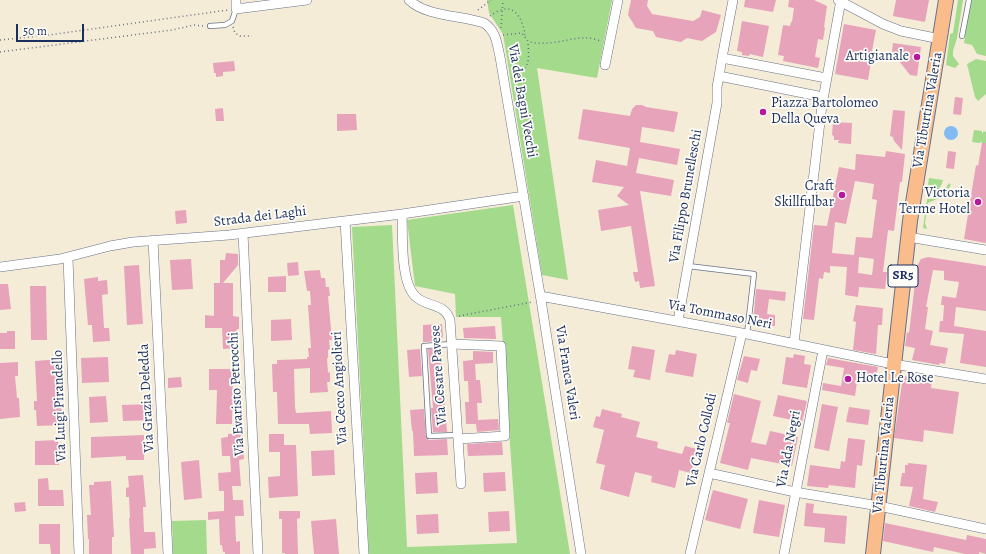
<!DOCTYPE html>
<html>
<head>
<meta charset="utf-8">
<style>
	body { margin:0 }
	#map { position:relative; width:986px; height:554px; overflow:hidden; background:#f5ecd8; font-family:Alegreya,serif }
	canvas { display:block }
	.scale { position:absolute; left:16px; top:24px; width:68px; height:18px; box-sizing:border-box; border:2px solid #1b2f5e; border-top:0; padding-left:5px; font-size:12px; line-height:14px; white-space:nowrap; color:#1b2f5e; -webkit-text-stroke:3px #fdfcf7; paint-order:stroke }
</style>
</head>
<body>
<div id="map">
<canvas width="986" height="554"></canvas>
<div class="scale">50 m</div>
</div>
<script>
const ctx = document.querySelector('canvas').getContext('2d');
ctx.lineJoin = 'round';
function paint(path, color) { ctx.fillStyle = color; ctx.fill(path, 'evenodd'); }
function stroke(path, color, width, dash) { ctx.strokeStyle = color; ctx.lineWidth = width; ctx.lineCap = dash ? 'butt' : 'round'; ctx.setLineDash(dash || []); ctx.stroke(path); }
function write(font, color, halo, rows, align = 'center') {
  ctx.font = font + ' Alegreya,serif'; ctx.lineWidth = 3.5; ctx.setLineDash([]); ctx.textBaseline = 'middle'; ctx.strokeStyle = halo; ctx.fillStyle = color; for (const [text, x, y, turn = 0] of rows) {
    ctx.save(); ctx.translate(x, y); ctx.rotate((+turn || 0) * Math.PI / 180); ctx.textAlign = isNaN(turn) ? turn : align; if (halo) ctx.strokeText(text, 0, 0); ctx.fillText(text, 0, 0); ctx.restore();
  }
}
paint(new Path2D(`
	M487,0H612L597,78L537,68L568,280L542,275L503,34L489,13Z
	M958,0H963L957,38L953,51V56L959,64L955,68L946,65L950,34L953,33Z
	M972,0H986V56L977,54L972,45L964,43L968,15Z
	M976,59L986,61V94L978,101L975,97L967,64Z
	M974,130L982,131V134L984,131L986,132V144H982L981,141L980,143L972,142Z
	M929,178L943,180C941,188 936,194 927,192Z
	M949,183L951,185C944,197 939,198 928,203L925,223L927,229L923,228L927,199C939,199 943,193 949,183Z
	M513,205L570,554H369L352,227L392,225L407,547L517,543L501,317H456L455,294L415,286L407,220Z
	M206,520L207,554H173L172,521Z`), '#a4da8c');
paint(new Path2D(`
	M944 133a7 7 0 1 1 14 0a7 7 0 1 1-14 0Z`), '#84baf3');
paint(new Path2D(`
	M631,0H648L647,6L652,14L693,21L700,17L702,10L721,15L716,32L702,41L687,38L681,42L656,37L653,31L636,28L628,15Z
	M745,0H776L773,12L744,7Z
	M789,0H814L827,6L824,27L825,28L823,40L818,39L815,57L820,58L818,68L783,61L784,56L778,55L783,25L790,26L791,22H792L794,8L788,7Z
	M896,0H929L925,22L893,16Z
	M742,21L769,26L763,57L750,54L749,56L742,55V52L737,51Z
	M844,24L876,30L870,61L871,62L868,80L835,74Z
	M893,43L921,47L917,76L910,75L892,52Z
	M234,61L235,71L223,72V76L216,77V73H214L213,63Z
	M955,97L963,98L961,115L953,114Z
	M636,105H642L646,107L678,112L674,132L642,127L640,142L680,149L677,165L639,158L636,173L674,180L671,196L640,191L655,286L640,288L639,281L635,282L633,272H638L631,226L601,231L598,210L629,205L617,196L624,187L592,182L596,160L627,166L630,148L578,139L583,109L630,116L632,109Z
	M223,108L224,121H216L215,109Z
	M893,110L905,111L902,150L894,141L893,137L890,136Z
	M337,114H356L357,130L337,131Z
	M833,122L852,123L851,144L838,143L839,140H834V136L832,135Z
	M982,143H986V243L964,239L976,165L978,166Z
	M886,151L905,154L902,182H900L894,231L888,230L883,272H887L885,289L859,287L858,297L845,295L847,267L830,266V273L824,272L823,279L819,278L814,320L803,319L814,225L827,226L839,167L855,170L856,154L885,157ZM855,181L874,184L872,199L877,200L872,238L856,237L854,255L832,253L835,222L846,224ZM859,257L874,259L872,275L858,273Z
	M948,151L956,152L954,169L946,168Z
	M186,210L187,223L176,224L175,211Z
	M226,253L238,254V265L223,283H233V316L239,317V329H237L238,348L223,349L222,328H205V315L214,316V283H220V260H225Z
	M928,257L986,266V311L956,307L954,326L986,331V367L960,363L964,334L939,332L940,321H943L944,305H941L942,296L956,298L959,282L944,280V271L933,270L926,307H928L925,329L933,331L930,345L948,348L945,364L940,363L939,365L912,360L915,348L905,346L907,332L909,333L917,266L921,259Z
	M191,259L193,289L172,290L170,260Z
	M298,262L299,275L288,276L287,263Z
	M139,265L143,324L127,325L124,266Z
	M320,270L321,278H325L326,287H329L330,296H328L332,340H329L330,349L328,350V358H327L328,373L330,372V382H327L328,392L310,393V368L294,369L295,407L296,413L331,411L332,433L310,434L309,424H278L277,392H273L272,364H277V360L307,359V357H309L308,348H311L308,305H311L310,291H307L304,271Z
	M286,276V292H268V277Z
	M98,277V281L107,280L108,294L102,295L104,328H109L110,341L93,342L92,325H88L84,279Z
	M0,284H8L11,309L0,310Z
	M30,286H46L47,340H31Z
	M756,289L786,292L785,301L769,299L767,314L775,315V326L753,324Z
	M856,305L883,308L882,325H878L876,354L853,350L856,322L853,321Z
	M291,319L292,340L271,341V320Z
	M442,324L443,337L441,338V341L423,342V325Z
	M495,326L496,339L464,338L463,328Z
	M7,331H15V349H0V333H7Z
	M632,346L655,350L650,380L633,377L635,370L628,369Z
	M420,349L422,376L409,377L407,350Z
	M428,349H441L447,432H433L431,408H433Z
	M676,350L697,354L693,377L665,372L669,354L675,355Z
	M473,351L493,352V363L475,364L476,380H480L482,403H477L478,420L498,419L499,430L477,432L476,424H466L465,402H469L468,381H464L463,361L473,360Z
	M794,354L805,356L804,364L811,365L807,388L782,384L786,357L793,358Z
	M744,356L760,359L757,371L751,370L748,383L737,380Z
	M108,357L109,382L82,383L81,358Z
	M828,358L878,367L876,378L858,375L855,396L822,390L823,383L841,386L844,368L826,365Z
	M60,359L62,425L37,426L36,410H34V401H37L35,361Z
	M18,362V376H15L17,398H19L20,417L0,419V363Z
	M209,369H233L232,424H216L217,390H209Z
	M903,376L932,380L931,388L959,392L953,434L924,430L923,442L894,438Z
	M181,377L182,387L168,388V378Z
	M734,394L761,401L751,442L766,445L770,431L798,437L792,466L751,458L748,470L720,463L730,423H727Z
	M778,395L807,401L802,422L773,416Z
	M106,396L108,422L90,423L89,397Z
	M153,404V420L123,421L122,405Z
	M822,404L838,407L829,451L814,448Z
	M849,407L870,410L868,425L846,422Z
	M424,409L426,438L429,440L447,439L448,455L414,456L413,431H412L410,410Z
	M602,409L622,414L621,417L640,422L636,437L658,442L657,448L682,454L685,446L697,449L691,473L679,470L675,488L651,482L652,476L635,472L629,497L600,489L605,465L596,463L604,430L593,427L596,416L600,417Z
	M242,433L244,459L239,460L241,486H232L233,500H243L244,516H235L236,542L240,541V554H225V552H223L222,545H220L219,519L208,520V512L224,511V491H219L218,473L231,472L230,456H222L221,438L228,437V434Z
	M269,434H284V445H296L298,496L269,498L268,477L280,476V452H269Z
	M144,435V460H126V456L91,458V437Z
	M848,438L865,440L862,466L857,465L855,488L829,485L828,488L807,486L810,465L840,469L841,461L845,462Z
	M58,440L59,465H35V441Z
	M502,442L503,455L468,456L467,444Z
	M334,450L335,475L312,476L311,451Z
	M199,460L202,498L184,500L181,462Z
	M908,463L927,465L923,499L938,502L935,512L909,506L913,487L900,486L902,473H905V465H908Z
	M437,472L438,493L416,494L415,473Z
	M505,472L506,491L484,492L483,473Z
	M143,475L146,507H143L144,532H155L156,548L144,549V554H131L129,518H130L129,497H126V488L129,487L128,476Z
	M48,478L49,490H63L64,506H38V479Z
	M111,481L114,537H112V554H89V539H88L87,515H91L89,485H94V482Z
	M713,490L748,499L740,529L705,520Z
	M759,500L785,505L779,537L753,533Z
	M25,502L26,511L15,512L14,503Z
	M806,503L814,504L813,513L847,516L845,544L824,542L825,528L804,526Z
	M279,511H300V518L297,519L298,554H285V553H282V519H279Z
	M509,511L510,531L489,532L488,512Z
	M438,514L439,533L417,534L416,515Z
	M336,519L339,554H314L311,521Z
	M885,523L966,540L967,535L986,539V554L979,552V554H965L934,547L933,552L883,541Z
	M39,524H60V554H51L50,544H39Z`), '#e6a3ba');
const lane = new Path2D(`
	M210,26L225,25L232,21L236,9
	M962,36L969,0
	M688,266L754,274L747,334
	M452,344L424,346L429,436L458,435`);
const street = new Path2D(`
	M236,0V9L307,0
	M409,0C427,17 461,15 484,23C496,31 497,43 500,57L541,300L581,554
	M838,0L883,24L901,31L940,39
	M722,58L733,0
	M605,65L618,0
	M823,97L719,76L722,58L826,78
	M402,214C403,235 400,281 415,296C427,308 444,302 450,320L461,484
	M345,221L364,554
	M243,233L258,554
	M908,237L986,250
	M153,240L168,554
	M68,258L79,554
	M0,267L60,259L110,246L133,242L229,235L402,214L524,196
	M540,296L747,334L893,364L986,379
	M678,321L717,103V87L719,76
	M794,343L822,105L841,0
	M452,344L501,346L505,436L458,439
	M709,473L795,492L879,506L986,529
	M690,554L742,333
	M784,554L823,350`);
const primary = new Path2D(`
	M873,554L910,221L946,0`);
stroke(lane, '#677189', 6);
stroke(street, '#677189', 10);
stroke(primary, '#677189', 16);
stroke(new Path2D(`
	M478,10L491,0
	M490,16C493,14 497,11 501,10C517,4 524,24 525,36
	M233,27L235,33L240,36H252
	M501,28L503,0
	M503,35L522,33L528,41C547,48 569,37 588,38C592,38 597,40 601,41
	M0,40L49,35L228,10
	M0,52L172,30L194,25L204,26
	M512,78C515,75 520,73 523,70C531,63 528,50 528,41
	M459,316L532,302`), '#677189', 1.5, [1, 3]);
stroke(lane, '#fff', 4.5);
stroke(street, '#fff', 9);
stroke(primary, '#fabc8b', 14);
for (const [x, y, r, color] of [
	[917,57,4,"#b5179e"],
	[763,112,4,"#b5179e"],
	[842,195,4,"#b5179e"],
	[978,202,4,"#b5179e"],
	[848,379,4,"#b5179e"]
]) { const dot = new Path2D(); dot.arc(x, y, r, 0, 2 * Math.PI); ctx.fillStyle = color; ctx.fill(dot); stroke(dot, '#fdfcf7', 1.5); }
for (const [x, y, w] of [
	[903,276,30]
]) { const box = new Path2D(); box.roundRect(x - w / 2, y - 11, w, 22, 3); ctx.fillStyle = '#fdfcf7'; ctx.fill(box); stroke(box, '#1b2f5e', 1); }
write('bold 13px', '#1b2f5e', null, [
	["SR5",903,276]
]);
write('14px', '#1b2f5e', '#fdfcf7', [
	["Artigianale",909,57],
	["Piazza Bartolomeo",771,104,"left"],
	["Della Queva",771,120,"left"],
	["Craft",834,187],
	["Skillfulbar",834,203],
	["Victoria",970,194],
	["Terme Hotel",970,210],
	["Hotel Le Rose",856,379,"left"]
], 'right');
write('14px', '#1b2f5e', '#fdfcf7', [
	["Via dei Bagni Vecchi",522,101,80],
	["Via Tiburtina Valeria",928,110,-80],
	["Via Filippo Brunelleschi",686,196,-80],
	["Strada dei Laghi",260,217,-7],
	["Via Tommaso Neri",720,315,11],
	["Via Franca Valeri",567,373,81],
	["Via Cesare Pavese",439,375,-94],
	["Via Cecco Angiolieri",340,388,-93],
	["Via Evaristo Petrocchi",237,394,-93],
	["Via Grazia Deledda",147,398,-93],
	["Via Luigi Pirandello",60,406,-92],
	["Via Carlo Collodi",702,440,-77],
	["Via Ada Negri",789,449,-79],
	["Via Tiburtina Valeria",884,455,-84]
]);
</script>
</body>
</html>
